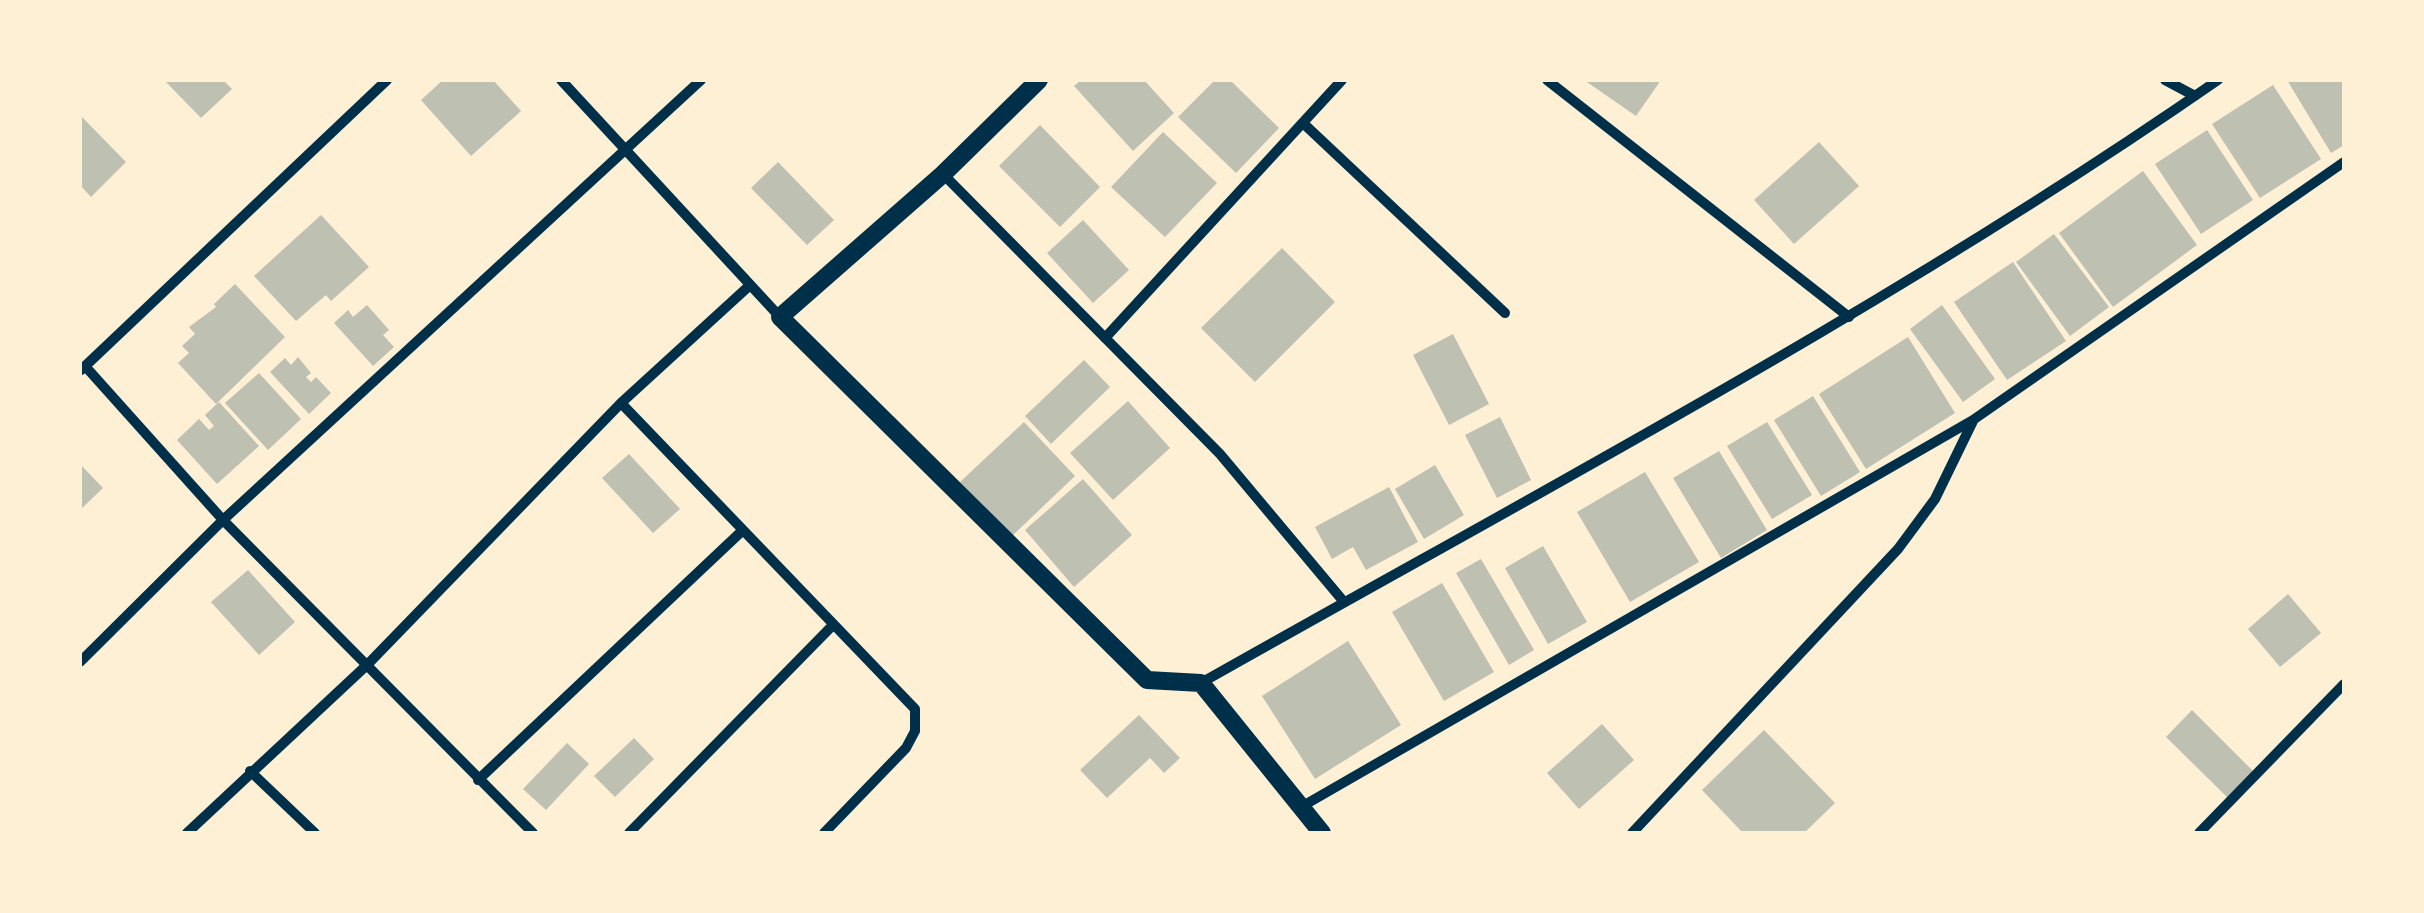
<!DOCTYPE html>
<html>
<head>
<meta charset="utf-8">
<style>
	body { margin:0 }
	#map { position:relative; width:2424px; height:913px; overflow:hidden; background:#fdf0d5; font-family:Jost,sans-serif }
	canvas { display:block }
	.frame { position:absolute; inset:0; border:82px solid #fdf0d5; pointer-events:none }
</style>
</head>
<body>
<div id="map">
<canvas width="2424" height="913"></canvas>
<div class="frame"></div>
</div>
<script>
const ctx = document.querySelector('canvas').getContext('2d');
ctx.lineJoin = 'round';
function paint(path, color) { ctx.fillStyle = color; ctx.fill(path, 'evenodd'); }
function stroke(path, color, width, dash) { ctx.strokeStyle = color; ctx.lineWidth = width; ctx.lineCap = dash ? 'butt' : 'round'; ctx.setLineDash(dash || []); ctx.stroke(path); }
paint(new Path2D(`
	M164,80H223L232,89L201,118Z
	M443,80H493L521,111L471,156L421,100Z
	M1081,80H1144L1174,113L1133,151L1074,86Z
	M1215,80H1230L1279,128L1236,173L1178,117Z
	M1584,80H1661L1636,116Z
	M2287,80H2344V145L2331,153Z
	M2273,85L2321,159L2260,198L2212,124Z
	M80,115L126,162L91,197L80,185Z
	M1040,125L1100,187L1060,227L999,166Z
	M2207,130L2253,200L2201,234L2155,164Z
	M1163,132L1217,183L1165,237L1111,187Z
	M1819,142L1859,186L1794,244L1754,200Z
	M778,162L834,220L807,245L751,188Z
	M2143,171L2197,245L2113,307L2059,233Z
	M321,215L369,267L331,301L326,295L296,321L254,276Z
	M1083,220L1129,270L1093,303L1047,253Z
	M2054,234L2109,307L2070,336L2016,262Z
	M1282,248L1335,302L1255,382L1201,328Z
	M2013,262L2066,341L2007,380L1954,302Z
	M235,284L285,337L216,404L178,363L189,353L182,346L195,334L189,327L216,307L214,304Z
	M367,305L389,330L383,335L394,347L373,366L334,323L348,310L353,317Z
	M1942,305L1995,379L1963,402L1910,329Z
	M1453,334L1489,404L1449,425L1413,355Z
	M1908,337L1955,413L1866,469L1819,394Z
	M298,357L311,373L306,377L311,382L316,377L331,393L309,414L270,372L285,358L291,365Z
	M1084,360L1110,387L1051,444L1025,416Z
	M259,373L301,419L268,450L225,403Z
	M1813,396L1860,472L1821,496L1774,420Z
	M1128,401L1170,448L1113,500L1070,453Z
	M219,402L259,446L217,484L177,440L199,419L209,430L214,426L205,415Z
	M1500,417L1531,480L1497,498L1465,435Z
	M1024,422L1075,476L1011,537L960,482Z
	M1767,422L1812,495L1772,519L1727,446Z
	M1719,451L1767,530L1721,558L1673,478Z
	M629,454L680,509L653,533L602,478Z
	M80,464L103,488L80,510Z
	M1435,465L1464,515L1424,539L1395,489Z
	M1645,472L1699,562L1630,602L1577,512Z
	M1083,479L1132,535L1074,587L1025,530Z
	M1389,487L1418,542L1366,570L1353,547L1332,559L1315,527Z
	M1543,546L1587,622L1548,644L1505,568Z
	M1481,559L1534,650L1509,665L1456,573Z
	M248,570L295,622L259,655L211,602Z
	M1442,583L1494,672L1444,701L1392,612Z
	M2288,594L2321,633L2280,667L2248,629Z
	M1348,641L1401,725L1315,779L1262,696Z
	M2192,710L2253,771L2227,797L2166,737Z
	M1139,715L1180,758L1164,773L1150,758L1107,798L1080,770Z
	M1602,724L1634,760L1579,809L1547,773Z
	M1764,730L1835,803L1804,833H1743L1702,790Z
	M634,738L654,759L615,797L594,776Z
	M567,743L589,764L546,810L523,789Z`), '#bec0b2');
stroke(new Path2D(`
	M561,80L780,317
	M1547,80L1849,317
	M2165,80L2195,96
	M1304,124L1505,313
	M943,174L1220,454L1344,602
	M1105,338L1342,80
	M85,366L223,520L533,833
	M81,370L387,80
	M621,403L915,709V731L906,748L824,833
	M80,662L223,520L701,80
	M1201,683C1544,489 1894,305 2218,80
	M250,771L315,833
	M478,780L743,530
	M1301,807L1973,420L2344,162
	M187,833L368,664L621,403L749,286
	M629,833L831,627
	M1632,833L1898,549L1935,499L1973,421
	M2199,833L2344,684`), '#003049', 10);
stroke(new Path2D(`
	M1039,80L943,174L780,317L1147,680L1201,683L1322,833`), '#003049', 18);
</script>
</body>
</html>
